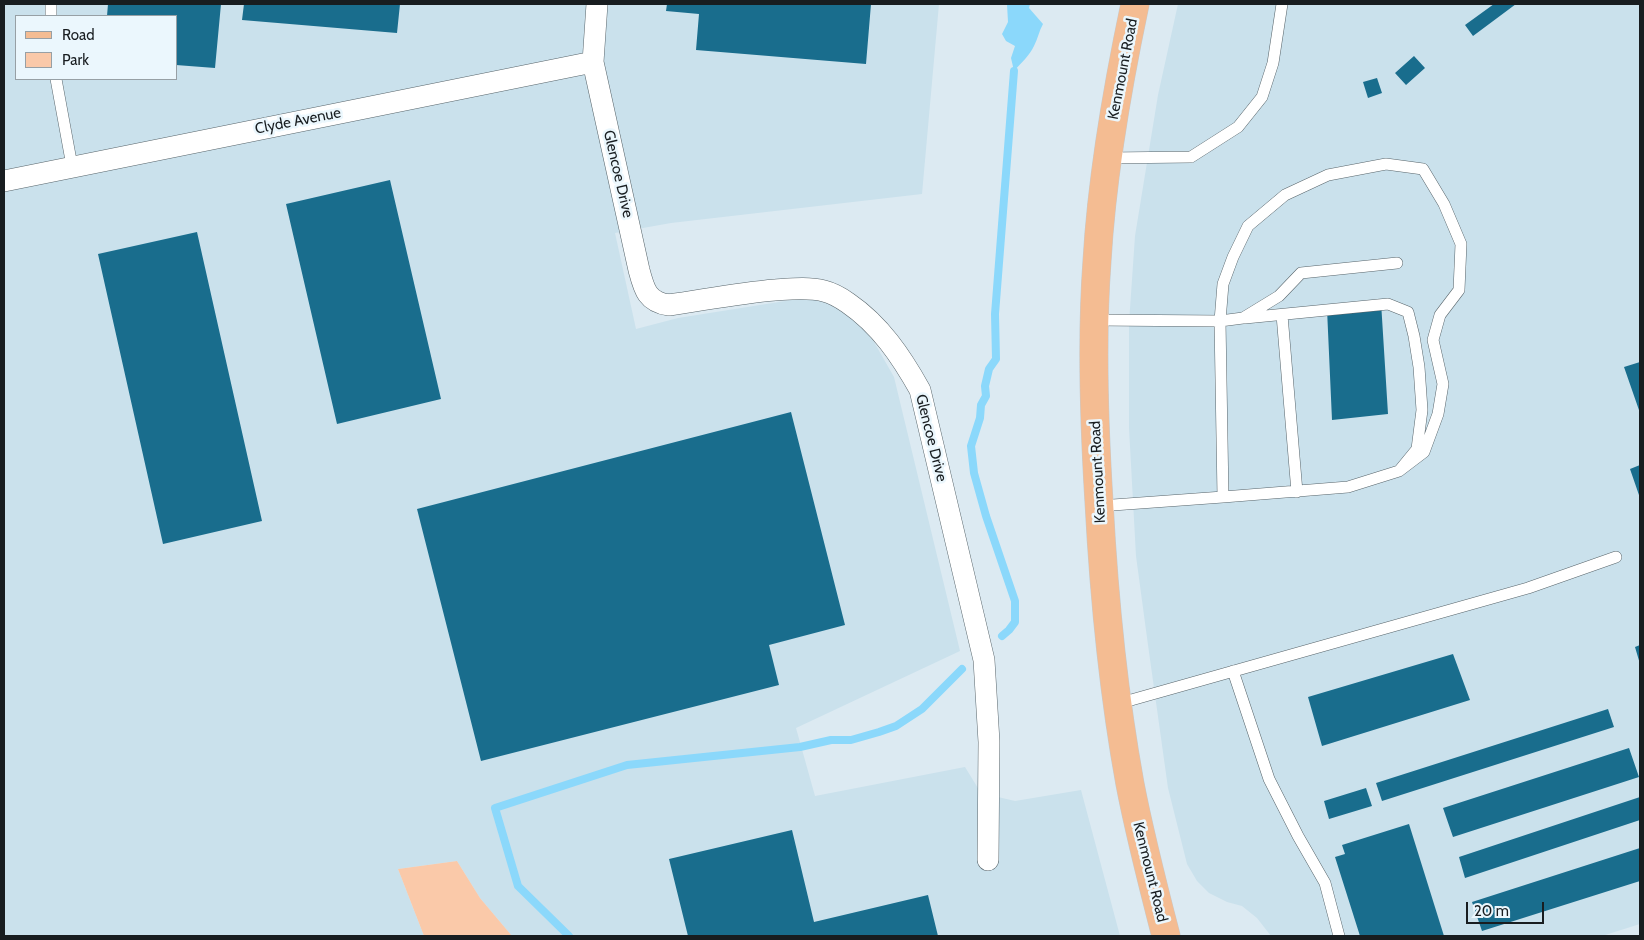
<!DOCTYPE html>
<html>
<head>
<meta charset="utf-8">
<style>
	body { margin:0 }
	#map { position:relative; width:1644px; height:940px; overflow:hidden; background:#dceaf2; font-family:Cabin,sans-serif }
	canvas { display:block }
	.frame { position:absolute; inset:0; border:5px solid #181d20; pointer-events:none }
	.legend { position:absolute; left:15px; top:15px; width:162px; height:65px; box-sizing:border-box; background:#ebf7fd; border:1px solid #97a0a5; margin:0; padding:6px 9px; list-style:none; font-size:15px; color:#181d20 }
	.legend li { display:flex; align-items:center; gap:10px; height:25px }
	.legend b { width:25px; border:1px solid #97a0a5 }
	.scale { position:absolute; left:1466px; top:902px; width:78px; height:22px; box-sizing:border-box; border:2px solid #181d20; border-top:0; padding-left:6px; font-size:15px; line-height:18px; white-space:nowrap; color:#181d20; -webkit-text-stroke:4px #ebf7fd; paint-order:stroke }
</style>
</head>
<body>
<div id="map">
<canvas width="1644" height="940"></canvas>
<div class="frame"></div>
<ul class="legend">
<li><b style="height:6px;background:#f4bc92"></b>Road</li>
<li><b style="height:14px;background:#fac9a9"></b>Park</li>
</ul>
<div class="scale">20 m</div>
</div>
<script>
const ctx = document.querySelector('canvas').getContext('2d');
ctx.lineJoin = 'round';
function paint(path, color) { ctx.fillStyle = color; ctx.fill(path, 'evenodd'); }
function stroke(path, color, width, dash) { ctx.strokeStyle = color; ctx.lineWidth = width; ctx.lineCap = dash ? 'butt' : 'round'; ctx.setLineDash(dash || []); ctx.stroke(path); }
function write(font, color, halo, rows, align = 'center') {
  ctx.font = font + ' Cabin,sans-serif'; ctx.lineWidth = 5; ctx.setLineDash([]); ctx.textBaseline = 'middle'; ctx.strokeStyle = halo; ctx.fillStyle = color; for (const [text, x, y, turn = 0] of rows) {
    ctx.save(); ctx.translate(x, y); ctx.rotate((+turn || 0) * Math.PI / 180); ctx.textAlign = isNaN(turn) ? turn : align; if (halo) ctx.strokeText(text, 0, 0); ctx.fillText(text, 0, 0); ctx.restore();
  }
}
paint(new Path2D(`
	M4,4H939L922,194L671,223L615,233L636,329L678,318L823,295L855,317L874,342L894,377L960,651L796,728L815,796L965,767L981,793L1015,801L1081,790L1120,936H512L480,898L457,861L398,869L424,936H4ZM16,16H176V79H16Z
	M1178,4H1640V924L1602,936H1271L1257,918L1242,906L1227,902L1209,893L1197,881L1187,864L1168,788L1148,645L1136,556L1129,428V323L1135,236L1158,95Z`), '#cae1ec');
paint(new Path2D(`
	M457,861L480,898L512,936H424L398,869Z`), '#fac9a9');
paint(new Path2D(`
	M1007,4H1030L1029,8L1043,24C1039,31 1038,38 1034,46C1030,55 1021,63 1014,71L1011,58L1015,46L1006,41L1002,34L1008,22Z`), '#8bd8fb');
stroke(new Path2D(`
	M1002,636L1009,630L1015,622V601L986,516L974,473L971,446L980,418L981,405L986,396L985,386L989,369L996,359L995,314L1014,71
	M569,936L518,886L495,808L627,765L800,747L831,740H851L879,732L896,726L922,709L962,669`), '#8bd8fb', 8);
paint(new Path2D(`
	M108,4H221L215,68L176,65V16H107Z
	M244,4H400L397,33L242,20Z
	M667,4H871L866,64L696,50L699,14L666,11Z
	M1494,4H1516L1473,36L1465,25Z
	M1414,56L1425,68L1406,85L1395,73Z
	M1377,78L1382,93L1368,98L1363,82Z
	M390,180L441,399L337,424L286,204Z
	M197,232L262,521L163,544L98,254Z
	M1381,302L1388,414L1332,420L1327,309Z
	M1640,362V413L1624,367Z
	M791,412L845,625L769,645L779,685L481,761L417,509Z
	M1640,465V498L1630,469Z
	M1640,645V664L1635,647Z
	M1453,654L1470,700L1322,746L1308,697Z
	M1608,709L1614,727L1382,801L1376,783Z
	M1629,748L1639,777L1453,837L1443,808Z
	M1366,788L1372,806L1329,819L1324,801Z
	M1640,797V820L1465,878L1459,857Z
	M1409,824L1444,936H1360L1335,857L1345,854L1342,845Z
	M792,830L814,922L928,895L938,936H688L669,859Z
	M1640,848V881L1482,931L1472,902Z`), '#196d8d');
const lane = new Path2D(`
	M51,4V16
	M56,79L72,166
	M1108,158L1191,157L1238,127L1262,97L1273,63L1282,4
	M1397,263L1301,273L1279,296L1243,318L1220,321L1223,284L1233,257L1248,226L1285,195L1328,175L1386,164L1423,169L1444,204L1461,244L1459,290L1440,315L1433,340L1443,384L1438,414L1424,452L1399,471
	M1282,315L1297,492
	M1095,320L1220,321L1223,497L1099,506
	M1223,497L1348,487L1399,471L1417,449L1422,410L1419,367L1414,336L1408,312L1388,304L1245,318
	M1233,671L1269,779L1298,836L1325,883L1339,936
	M1117,704L1528,588L1616,557`);
const street = new Path2D(`
	M597,4L593,62L639,270C644,289 647,302 669,305C704,300 739,293 775,290C791,289 808,287 824,291C832,293 841,298 848,303C880,325 901,356 920,390L984,660L989,742L988,860
	M4,181L593,62`);
const primary = new Path2D(`
	M1135,4C1117,89 1102,174 1097,261C1091,341 1094,422 1099,502C1104,597 1113,691 1130,784C1140,836 1153,886 1166,936`);
stroke(lane, '#58656b', 12);
stroke(street, '#58656b', 22);
stroke(primary, '#c8c9c9', 29);
stroke(lane, '#fff', 11);
stroke(street, '#fff', 21);
stroke(primary, '#f4bc92', 28);
write('15px', '#181d20', '#ebf7fd', [
	["Kenmount Road",1123,69,-79],
	["Clyde Avenue",298,121,-11],
	["Glencoe Drive",618,174,77],
	["Glencoe Drive",931,438,76],
	["Kenmount Road",1098,472,-93],
	["Kenmount Road",1150,872,76]
]);
</script>
</body>
</html>
